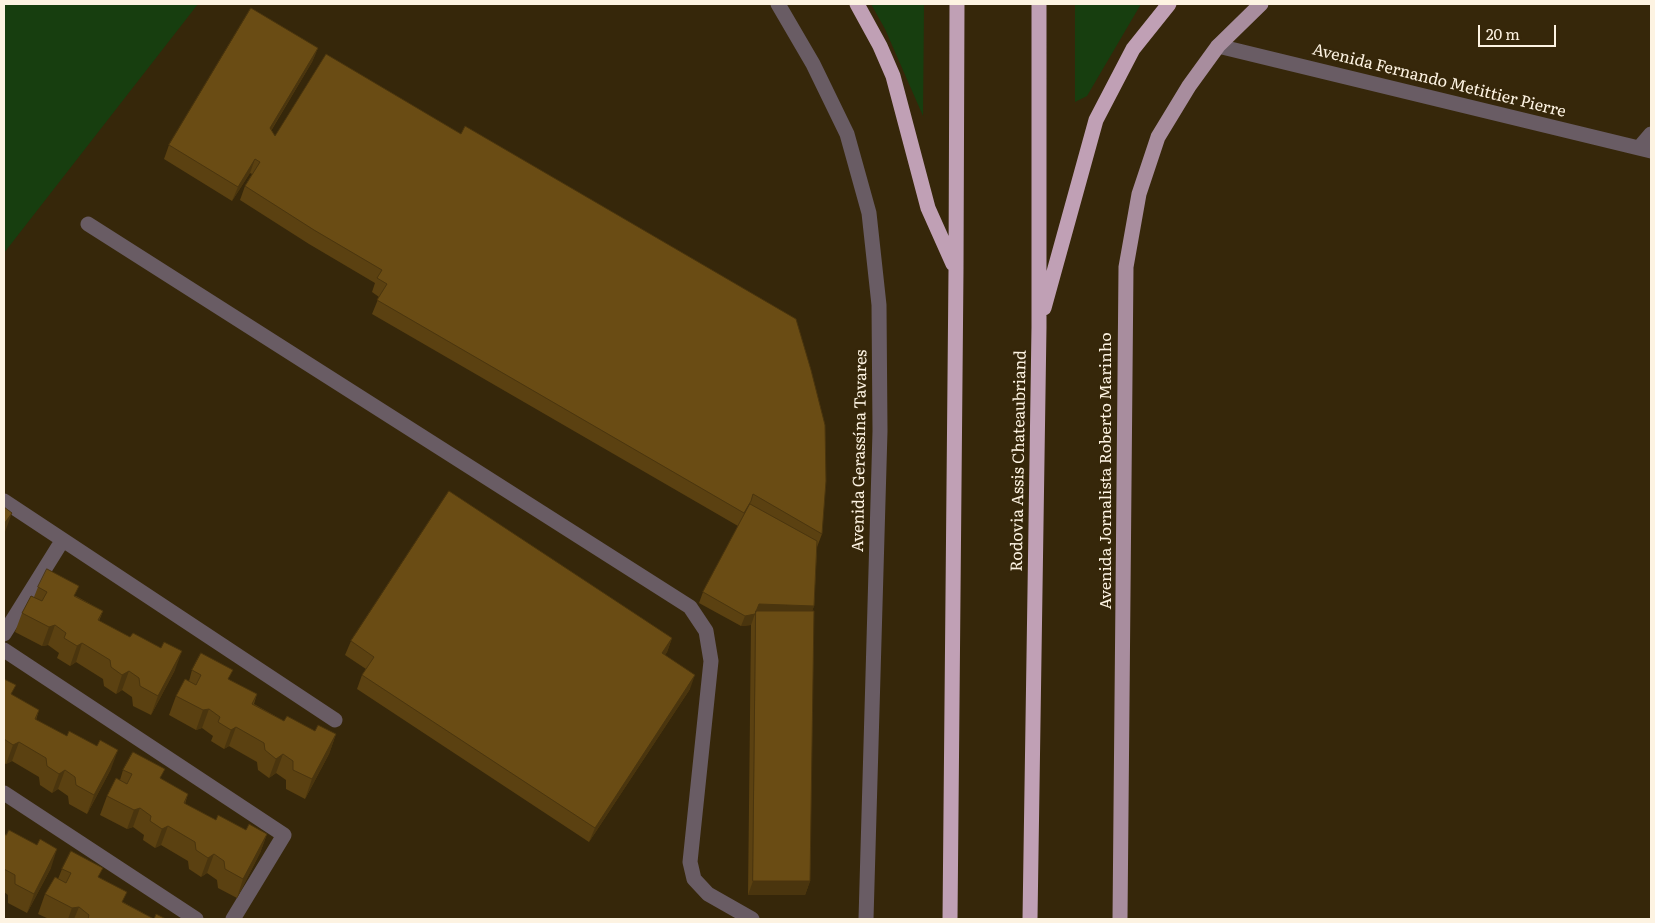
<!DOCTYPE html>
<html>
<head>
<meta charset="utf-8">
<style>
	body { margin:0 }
	#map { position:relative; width:1655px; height:923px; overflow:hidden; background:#36270a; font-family:Literata,serif }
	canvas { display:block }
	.frame { position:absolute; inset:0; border:5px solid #fdf3e2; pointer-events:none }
	.scale { position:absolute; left:1478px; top:25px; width:78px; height:22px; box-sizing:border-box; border:2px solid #fdf3e2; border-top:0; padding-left:6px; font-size:15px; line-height:18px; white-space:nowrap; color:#fdf3e2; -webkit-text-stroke:4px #36270a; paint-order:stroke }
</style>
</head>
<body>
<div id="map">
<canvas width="1655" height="923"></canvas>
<div class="frame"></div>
<div class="scale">20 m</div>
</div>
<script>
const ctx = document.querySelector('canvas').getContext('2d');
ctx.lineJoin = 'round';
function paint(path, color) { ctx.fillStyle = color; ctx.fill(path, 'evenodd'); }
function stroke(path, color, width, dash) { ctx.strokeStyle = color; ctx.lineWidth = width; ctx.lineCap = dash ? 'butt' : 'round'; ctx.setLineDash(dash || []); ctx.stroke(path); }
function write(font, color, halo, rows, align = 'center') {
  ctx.font = font + ' Literata,serif'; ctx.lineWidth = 4.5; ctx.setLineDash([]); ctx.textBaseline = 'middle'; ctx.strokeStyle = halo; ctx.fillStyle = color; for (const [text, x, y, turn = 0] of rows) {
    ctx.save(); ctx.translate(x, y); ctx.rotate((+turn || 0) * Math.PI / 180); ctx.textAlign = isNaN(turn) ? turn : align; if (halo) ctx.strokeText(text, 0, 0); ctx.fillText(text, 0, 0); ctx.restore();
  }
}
paint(new Path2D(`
	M4,4H198L4,253Z
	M871,4H924L923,116L885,29Z
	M1075,4H1141L1087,96L1075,102Z`), '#173e0f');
stroke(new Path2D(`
	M778,4L813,64L847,134L869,213L879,305L880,431L866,919
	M1218,46L1651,151
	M1639,148L1651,134
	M88,224L690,607L706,631L711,661L690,862L694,879L708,894L752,919
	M4,501L335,720
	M4,634L62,541
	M4,650L284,835L233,919
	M4,793L196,919`), '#695c64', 15);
stroke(new Path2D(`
	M1120,919L1126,267L1139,194L1158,137L1189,86L1218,46L1261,4`), '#a88d9e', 15);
stroke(new Path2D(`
	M857,4L880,46L893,76L928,208L953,264
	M1044,308L1096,120L1133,49L1169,4
	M950,919L956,270L957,4
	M1030,919L1039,327V4`), '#c0a0b5', 15);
paint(new Path2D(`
	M318,48L312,62L271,131L275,136L822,534L817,547L814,606L812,611L810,881L805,895H748L751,625L741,626L699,603L703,592L738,526L372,314L379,297L372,292L375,283L309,244L240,200L245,186L252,174L250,173L232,201L164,159L169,145Z
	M38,587L76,596L103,611L99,621L175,670L151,715L133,706L132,697L122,690L116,694L104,686L103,679L76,662L70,666L57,658L59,653L48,645L42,646L15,632L22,613L34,597Z
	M672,638L667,652L665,655L690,689L589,842L357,689L362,675L366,669L345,655L351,641Z
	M192,670L229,680L257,694L254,704L284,721L315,731L336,734L329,754L305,799L286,789V780L276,773L269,778L258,770L257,762L229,746L224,749L211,741L213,736L202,728L196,730L169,715L176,696L189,681Z
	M4,679L12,695L39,710L36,720L111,769L87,814L69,804L68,796L58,789L52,793L40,785L39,777L12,761L6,764L4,763Z
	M123,770L161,779L188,794L185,804L216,820L246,830L267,834L260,853L237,898L218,888L217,880L207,873L201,877L189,869L188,861L161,845L155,848L143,840L144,835L133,827L127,829L100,815L107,796L120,780Z
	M4,834L51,868L27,913L8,903V895L4,892Z
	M62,869L100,878L123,902L154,919H166H49L38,914L45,894L58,879Z`), '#5b4111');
paint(new Path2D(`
	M318,48L312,62L264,142L270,128Z
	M255,159L250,173L232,201L238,187Z
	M12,513L5,532L4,534V524Z
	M759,604L814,606L810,617L756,611L751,625L741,626L745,616Z
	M55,625L48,645L42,646L49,627Z
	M672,638L667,652L657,668L662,653Z
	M82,643L76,662L70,666L77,646Z
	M182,651L175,670L151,715L158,696Z
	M129,671L122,690L116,694L122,675Z
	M695,675L690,689L589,842L595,828Z
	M209,709L202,728L196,730L203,710Z
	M236,727L229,746L224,749L231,730Z
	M336,734L329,754L305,799L312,779Z
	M19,742L12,761L6,764L13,745Z
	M118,750L111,769L87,814L94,795Z
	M283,754L276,773L269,778L276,759Z
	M65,770L58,789L52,793L59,774Z
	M140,808L133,827L127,829L134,810Z
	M168,826L161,845L155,848L162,829Z
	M267,834L260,853L237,898L243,879Z
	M57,849L51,868L27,913L34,894Z
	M214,854L207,873L201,877L208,858Z
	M753,881H810L805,895H748Z
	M79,907L74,919H68L72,908Z`), '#4a350e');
const building = new Path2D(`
	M251,8L318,48L270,128L275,136L326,54L461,134L465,126L796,319L811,370L825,425L826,481L822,534L753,494L751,501L744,513L377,300L387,284L377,278L382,270L314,230L245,186L260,162L255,159L238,187L169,145Z
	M449,491L672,638L662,653L695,675L595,828L362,675L374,657L351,641Z
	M750,504L817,541L814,606L759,604L755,614L745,616L703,592Z
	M4,507L12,513L4,524Z
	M47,569L79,586L74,596L103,611L98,620L130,637L133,633L161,648L164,642L182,651L158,696L140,686L139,678L129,671L122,675L111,667L110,660L82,643L77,646L64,638L66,633L55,625L49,627L22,613L31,596L42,601L47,592L38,587Z
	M756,611H814L810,881H753Z
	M201,653L233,670L228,679L257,694L252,704L284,721L287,716L315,731L318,725L336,734L312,779L293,770V761L283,754L276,759L265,750L264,743L236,727L231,730L218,722L220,717L209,709L203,710L176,696L185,679L196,685L201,675L192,670Z
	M4,679L16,685L11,694L39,710L35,719L67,736L69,731L97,746L100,740L118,750L94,795L76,785L75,777L65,770L59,774L47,766L46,758L19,742L13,745L4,739Z
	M133,752L165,769L160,778L188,794L184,803L216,820L218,815L246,830L249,824L267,834L243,879L225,869L224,861L214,854L208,858L196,850L195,842L168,826L162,829L150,821L151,816L140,808L134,810L107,796L116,778L127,784L132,774L123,770Z
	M9,830L37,845L40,839L57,849L34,894L15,884V875L4,869V834L6,835Z
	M71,851L103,868L98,877L127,892L122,902L154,919L156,914L166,919H88L89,915L79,907L72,908L45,894L55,877L66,883L71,873L62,869Z`);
paint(building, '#6a4c14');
stroke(building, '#4a350e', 1);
write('16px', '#fdf3e2', '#36270a', [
	["Avenida Fernando Metittier Pierre",1439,81,14],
	["Avenida Gerassína Tavares",860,451,-89],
	["Rodovia Assis Chateaubriand",1019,461,-89],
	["Avenida Jornalista Roberto Marinho",1106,471,-90]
]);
</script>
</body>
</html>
